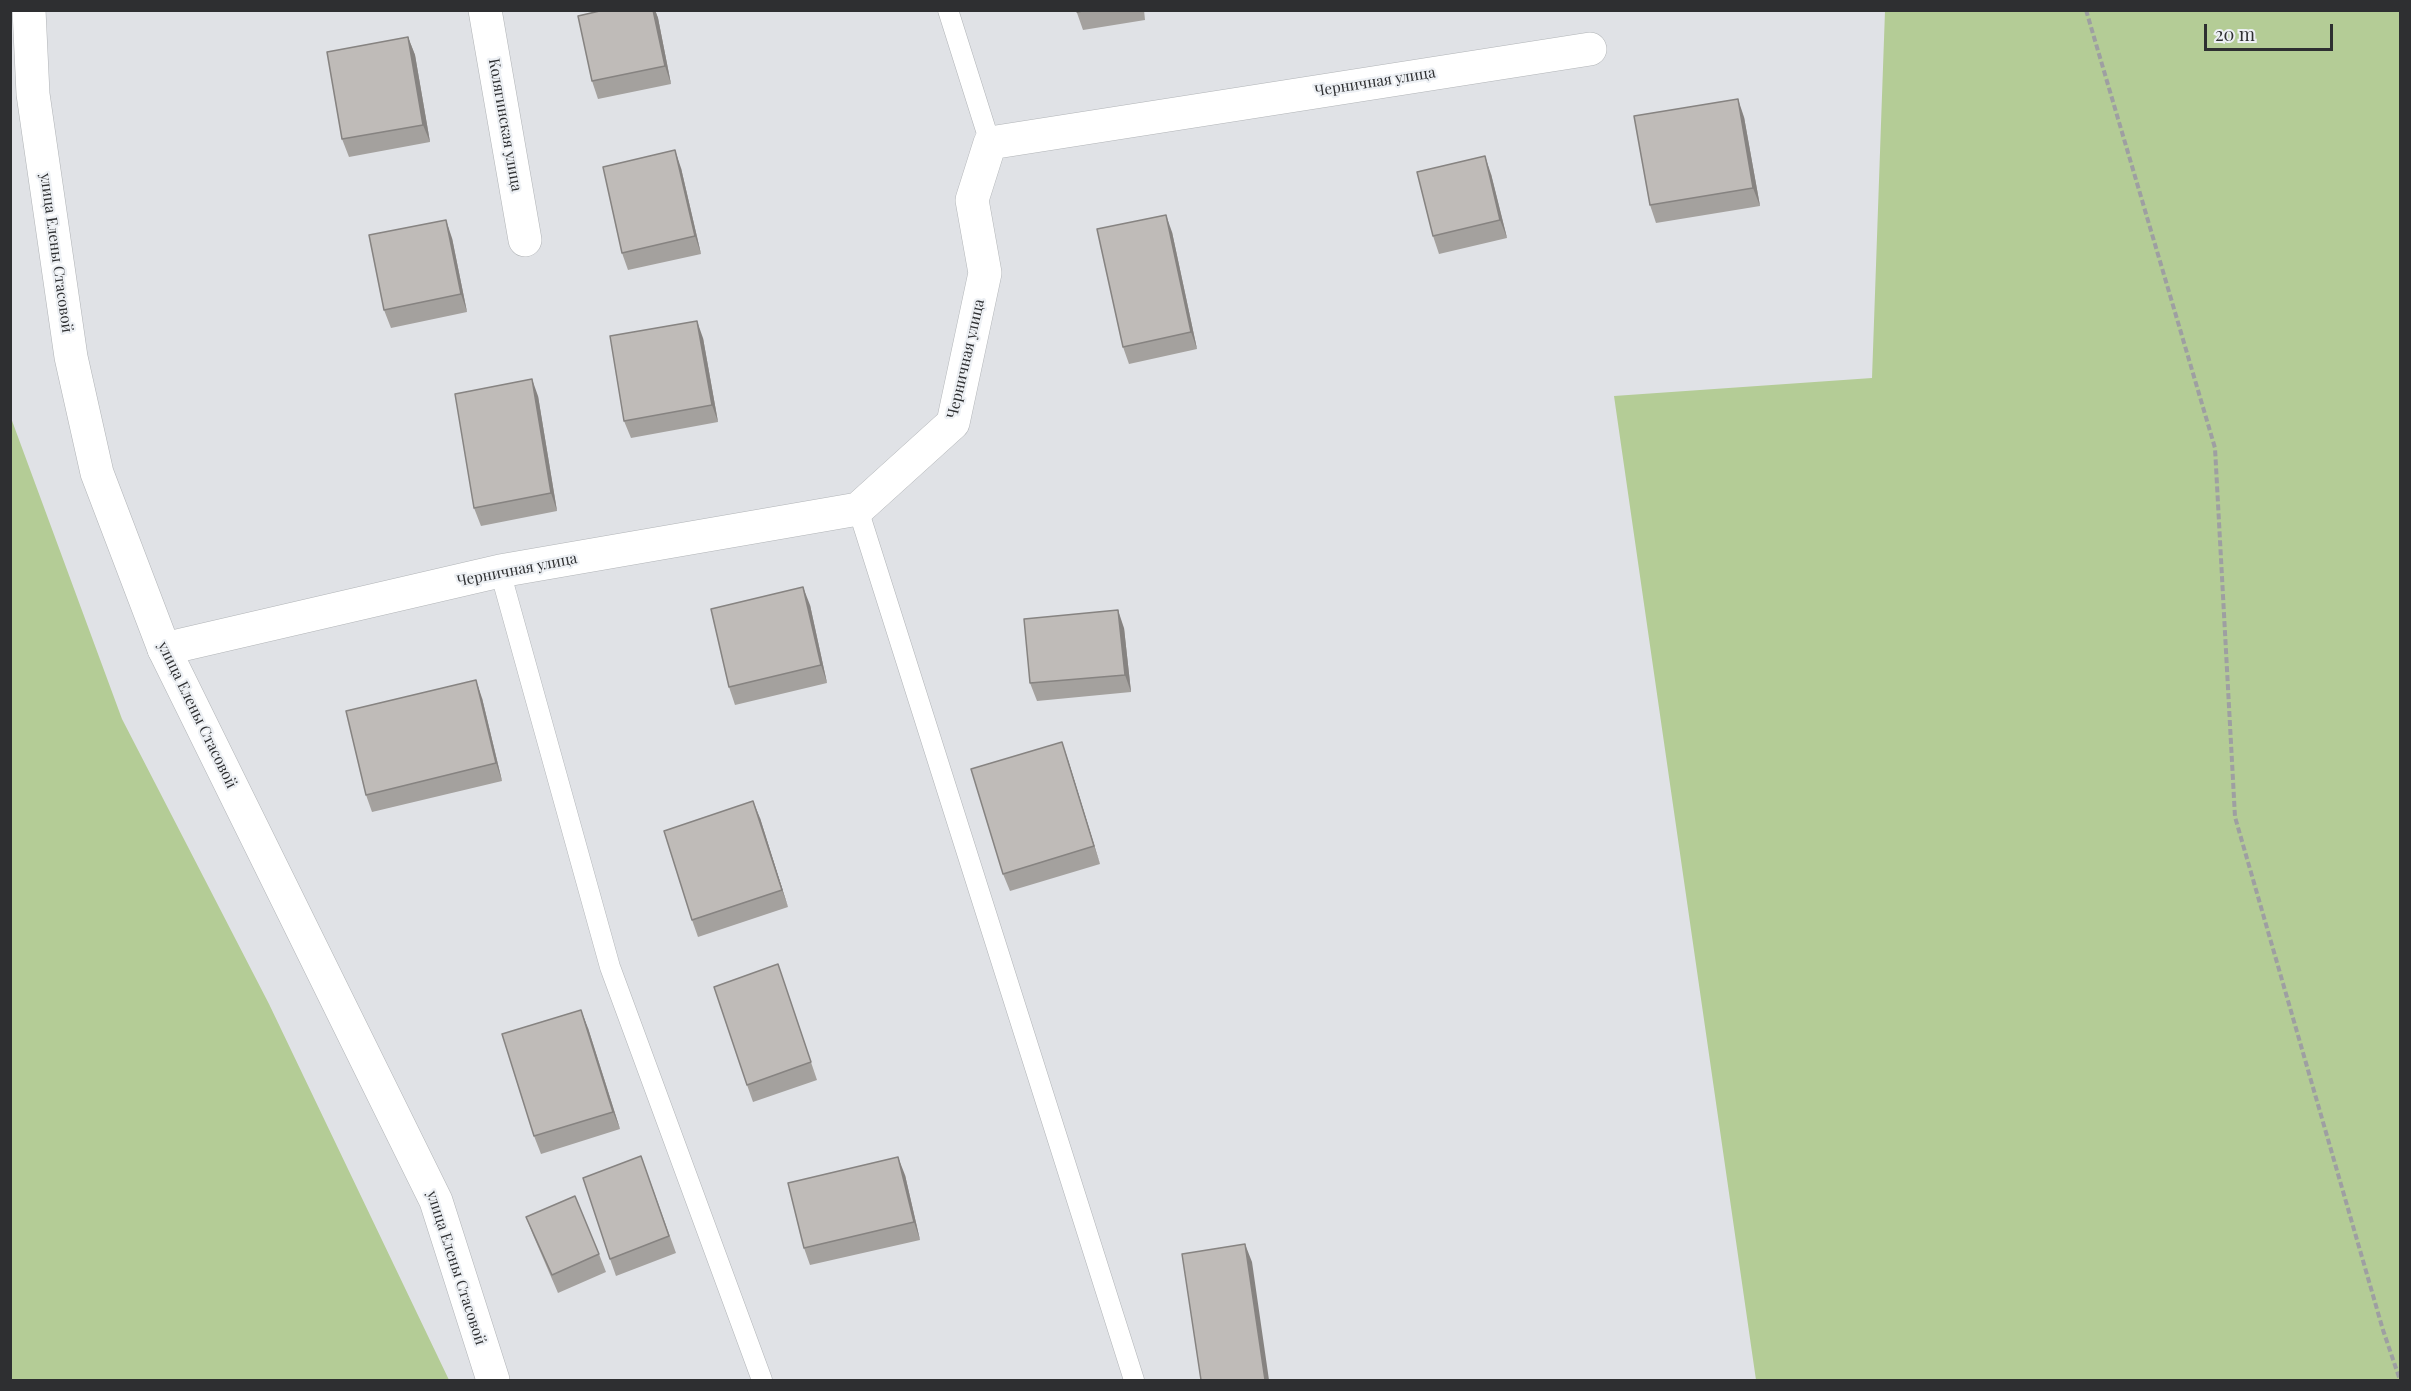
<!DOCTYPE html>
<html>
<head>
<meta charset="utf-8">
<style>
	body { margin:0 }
	#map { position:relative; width:2411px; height:1391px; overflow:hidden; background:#e0e2e6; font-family:"Playfair Display",serif }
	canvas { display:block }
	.frame { position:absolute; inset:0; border:12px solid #2e2f31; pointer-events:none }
	.scale { position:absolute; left:2204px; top:24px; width:129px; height:27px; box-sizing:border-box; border:3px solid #2e2f31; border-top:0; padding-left:8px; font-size:18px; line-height:21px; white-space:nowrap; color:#2e2f31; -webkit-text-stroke:4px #edf0f4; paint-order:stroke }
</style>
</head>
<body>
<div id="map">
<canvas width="2411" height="1391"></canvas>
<div class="frame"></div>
<div class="scale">20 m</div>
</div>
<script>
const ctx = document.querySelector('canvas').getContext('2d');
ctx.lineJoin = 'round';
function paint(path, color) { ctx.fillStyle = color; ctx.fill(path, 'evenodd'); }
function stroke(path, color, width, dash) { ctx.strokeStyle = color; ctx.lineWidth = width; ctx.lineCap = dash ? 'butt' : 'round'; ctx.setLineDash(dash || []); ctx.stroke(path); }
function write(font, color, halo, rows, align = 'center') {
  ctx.font = font + ' "Playfair Display",serif'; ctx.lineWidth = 4.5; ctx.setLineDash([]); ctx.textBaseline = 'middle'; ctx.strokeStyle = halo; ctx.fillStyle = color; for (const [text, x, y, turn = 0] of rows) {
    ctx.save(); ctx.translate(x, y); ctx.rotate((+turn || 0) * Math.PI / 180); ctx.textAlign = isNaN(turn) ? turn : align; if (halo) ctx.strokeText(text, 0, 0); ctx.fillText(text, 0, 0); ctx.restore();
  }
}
paint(new Path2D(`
	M1885,11H2400V1380H1756L1614,396L1872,378Z
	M11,418L122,719L269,1004L449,1380H11Z`), '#b4cc96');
const service = new Path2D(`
	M948,10L990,143
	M858,509L1134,1380
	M500,571L610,967L762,1380`);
const minor = new Path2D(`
	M485,10L525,240
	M164,649L500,571L858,509L953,423L985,273L972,200L990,143L1590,49`);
const secondary = new Path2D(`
	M29,10L33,94L71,357L97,473L164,649L436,1201L493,1380`);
stroke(service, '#b1b4b7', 21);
stroke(minor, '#b1b4b7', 34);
stroke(secondary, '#b1b4b7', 34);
stroke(new Path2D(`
	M2086,10L2215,448L2235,817L2383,1330L2400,1380`), '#9e9fa2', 4, [6, 3]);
stroke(service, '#fff', 20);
stroke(minor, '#fff', 33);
stroke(secondary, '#fff', 33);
paint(new Path2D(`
	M604,10H655L658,18L671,84L598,99L592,81Z
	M1076,10H1144L1145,20L1083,30Z
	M408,37L415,55L430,142L349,157L342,139Z
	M1744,117L1760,206L1656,223L1650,205Z
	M681,168L701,254L628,270L622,253Z
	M1491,174L1507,238L1439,254L1433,236Z
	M1172,232L1197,349L1129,364L1123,347Z
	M452,238L467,312L391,328L384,310Z
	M703,338L718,422L631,438L624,421Z
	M538,396L557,511L481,526L474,508Z
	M810,605L827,683L735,705L729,687Z
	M1124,628L1131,692L1037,701L1030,683Z
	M482,698L502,781L372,812L366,795Z
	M1068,760L1100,864L1010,891L1003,874Z
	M760,818L788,907L698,937L692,920Z
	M778,964L817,1080L753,1102L747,1085Z
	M588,1028L620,1129L541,1154L534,1136Z
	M641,1156L676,1253L616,1276L610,1259Z
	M905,1175L920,1240L810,1265L804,1248Z
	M526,1217L599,1254L606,1272L558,1293L533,1235Z`), '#a4a19e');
paint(new Path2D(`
	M653,10H655L658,18L671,84L665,66Z
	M408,37L415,55L430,142L423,125Z
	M1738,99L1744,117L1760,206L1753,188Z
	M675,150L681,168L701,254L695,236Z
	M1485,156L1491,174L1507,238L1500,220Z
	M1166,215L1172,232L1197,349L1191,332Z
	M446,220L452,238L467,312L461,294Z
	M697,321L703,338L718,422L712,405Z
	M532,379L538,396L557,511L551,493Z
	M803,587L810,605L827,683L821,665Z
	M1118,610L1124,628L1131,692L1125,675Z
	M476,680L482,698L502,781L496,763Z
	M1062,742L1068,760L1100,864L1094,846Z
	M753,801L760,818L788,907L782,890Z
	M581,1010L588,1028L620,1129L613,1112Z
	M898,1157L905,1175L920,1240L914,1222Z
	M1245,1244L1252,1262L1269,1380H1265Z`), '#868381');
const building = new Path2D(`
	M604,10H653L665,66L592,81L578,16Z
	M1076,10H1089L1077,12Z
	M408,37L423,125L342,139L327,52Z
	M1738,99L1753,188L1650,205L1634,116Z
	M675,150L695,236L622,253L603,167Z
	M1485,156L1500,220L1433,236L1417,172Z
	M1166,215L1191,332L1123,347L1097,229Z
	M446,220L461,294L384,310L369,235Z
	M697,321L712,405L624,421L610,336Z
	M532,379L551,493L474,508L455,394Z
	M803,587L821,665L729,687L711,609Z
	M1118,610L1125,675L1030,683L1024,619Z
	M476,680L496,763L366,795L346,711Z
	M1062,742L1094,846L1003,874L971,769Z
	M753,801L782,890L692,920L664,831Z
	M778,964L811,1062L747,1085L714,987Z
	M581,1010L613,1112L534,1136L502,1034Z
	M641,1156L669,1236L610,1259L583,1178Z
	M898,1157L914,1222L804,1248L788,1183Z
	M575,1196L599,1254L552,1275L526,1217Z
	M1245,1244L1265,1380H1201L1182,1254Z`);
paint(building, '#bfbbb8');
stroke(building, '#868381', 1.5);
write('15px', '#2e2f31', '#edf0f4', [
	["Черничная улица",1375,82,-9],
	["Колягинская улица",505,125,80],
	["улица Елены Стасовой",56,253,82],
	["Черничная улица",966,359,-77],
	["Черничная улица",517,570,-11],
	["улица Елены Стасовой",197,715,64],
	["улица Елены Стасовой",456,1268,72]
]);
</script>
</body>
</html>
